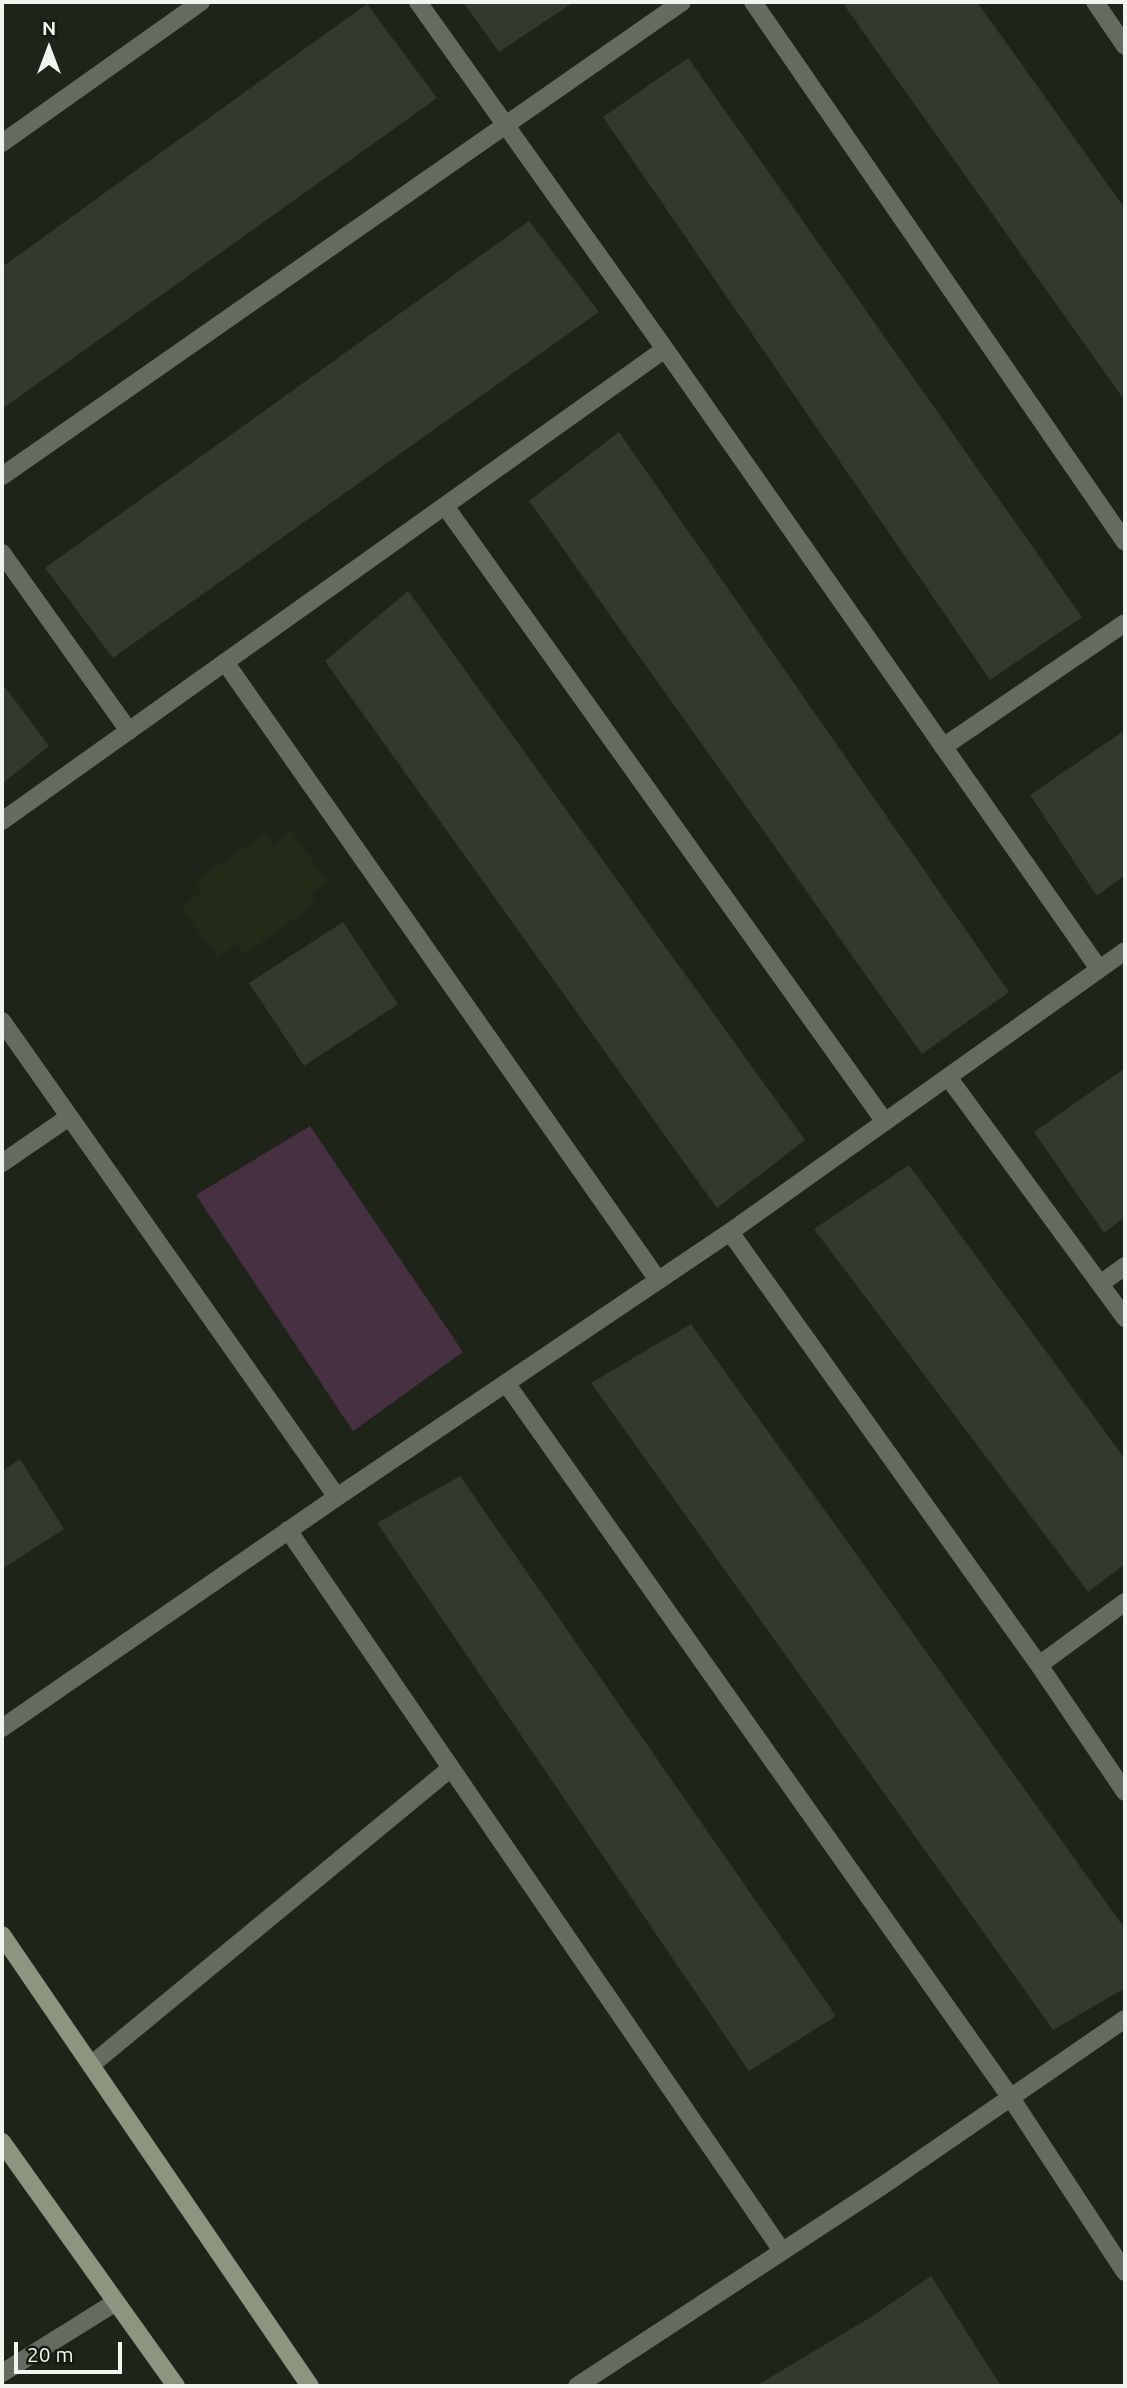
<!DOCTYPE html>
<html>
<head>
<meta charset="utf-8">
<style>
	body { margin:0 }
	#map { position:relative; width:1127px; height:2388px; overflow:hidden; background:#1e2418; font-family:Ubuntu,sans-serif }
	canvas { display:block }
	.frame { position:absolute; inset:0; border:4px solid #f1f5ed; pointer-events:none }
	.north { position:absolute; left:14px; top:14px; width:70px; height:70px; -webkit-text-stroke:5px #151b0f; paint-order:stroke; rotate:0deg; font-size:19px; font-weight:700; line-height:28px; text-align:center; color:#f1f5ed }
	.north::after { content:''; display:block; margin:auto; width:24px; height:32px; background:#f1f5ed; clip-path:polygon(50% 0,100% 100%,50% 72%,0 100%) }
	.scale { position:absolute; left:14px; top:2342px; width:108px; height:32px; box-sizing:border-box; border:4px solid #f1f5ed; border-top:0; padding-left:9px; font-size:21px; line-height:24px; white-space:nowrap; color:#f1f5ed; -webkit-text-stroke:5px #151b0f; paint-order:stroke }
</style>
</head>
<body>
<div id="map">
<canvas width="1127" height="2388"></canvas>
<div class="frame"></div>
<div class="north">N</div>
<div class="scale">20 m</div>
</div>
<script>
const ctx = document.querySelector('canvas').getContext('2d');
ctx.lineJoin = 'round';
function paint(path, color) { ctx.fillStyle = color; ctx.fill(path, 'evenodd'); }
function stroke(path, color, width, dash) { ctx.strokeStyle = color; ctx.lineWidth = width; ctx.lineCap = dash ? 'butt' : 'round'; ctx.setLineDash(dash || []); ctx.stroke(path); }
paint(new Path2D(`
	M291,830L328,882L311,894L317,904L243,955L237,945L217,958L181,907L202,891L195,880L265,833L274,845Z`), '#222b18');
paint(new Path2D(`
	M310,1126L463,1352L353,1431L196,1195Z`), '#483043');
paint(new Path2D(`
	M463,2H574L499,52Z
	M842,2H977L1125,209V401Z
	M367,4L437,98L2,409V267Z
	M688,58L1082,617L990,680L603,117Z
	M529,221L599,312L113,658L45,568Z
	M619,432L1009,992L922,1054L529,501Z
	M408,591L805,1140L717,1208L325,661Z
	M2,683L49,746L2,784Z
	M1125,730V875L1097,896L1030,795Z
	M343,922L398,1004L304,1066L249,983Z
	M1125,1068V1217L1104,1233L1034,1132Z
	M909,1165L1125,1459V1564L1088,1592L814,1229Z
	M691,1324L1125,1929V1988L1053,2030L591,1383Z
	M20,1459L64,1529L2,1569V1471Z
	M460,1476L836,2016L749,2071L377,1523Z
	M931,2276L1001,2386H756L874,2315Z`), '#33392c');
stroke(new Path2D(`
	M418,2L665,349L1099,969
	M753,2L1125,542
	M1095,2L1125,46
	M2,143L201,2
	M2,476L682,2
	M445,506L885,1122
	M2,553L129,731
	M225,662L658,1280
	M943,747L1125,623
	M2,821L665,349
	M2,1021L337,1497
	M948,1077L1125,1318
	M2,1163L69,1117
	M730,1232L1039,1665L1125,1792
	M1100,1284L1125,1266
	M506,1383L1011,2098L1125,2272
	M288,1530L782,2251
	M1039,1665L1125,1602
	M2,1728L337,1497L730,1232L1125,951
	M91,2065L451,1768
	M2,2373L116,2302
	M577,2386L882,2186L1125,2019`), '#656b5e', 18);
stroke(new Path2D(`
	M2,1935L310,2386
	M2,2142L176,2386`), '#8b9580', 18);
</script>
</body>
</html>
